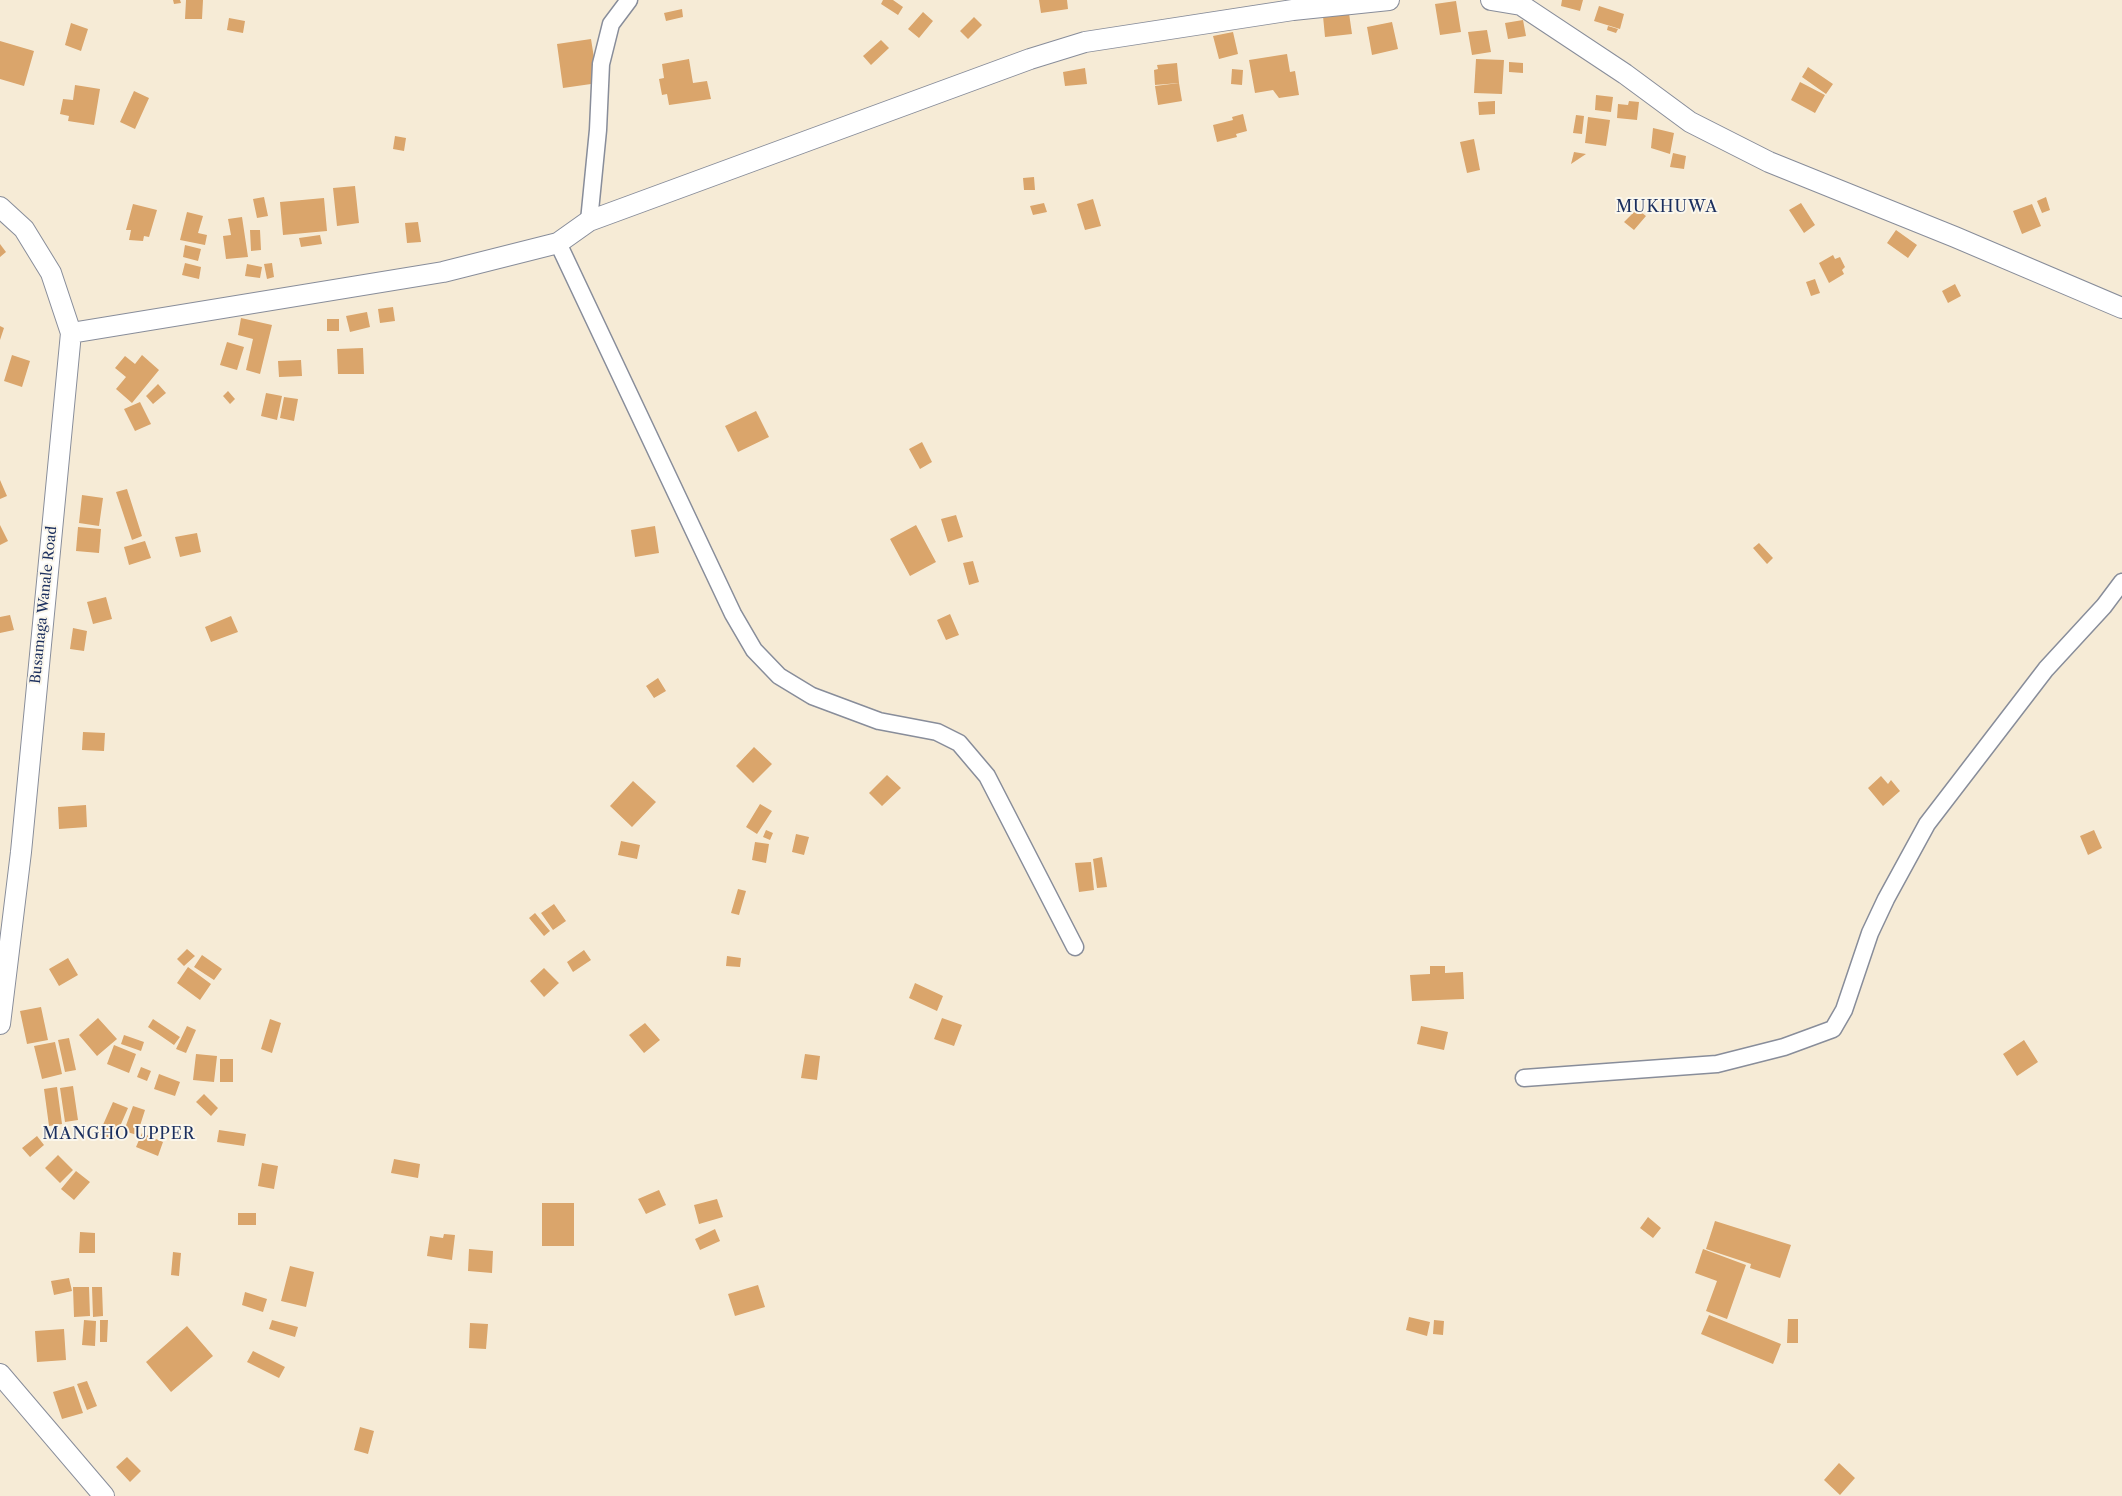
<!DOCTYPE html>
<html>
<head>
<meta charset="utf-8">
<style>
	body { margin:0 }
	canvas { display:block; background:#f6ebd6 }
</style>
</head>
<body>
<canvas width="2122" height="1496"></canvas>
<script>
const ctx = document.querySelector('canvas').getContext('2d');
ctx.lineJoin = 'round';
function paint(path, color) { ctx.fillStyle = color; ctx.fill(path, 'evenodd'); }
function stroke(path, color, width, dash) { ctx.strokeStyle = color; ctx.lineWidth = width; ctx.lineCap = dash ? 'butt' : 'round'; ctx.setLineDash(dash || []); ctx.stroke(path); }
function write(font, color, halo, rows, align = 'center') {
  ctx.font = font + ' "Libre Caslon Text",serif'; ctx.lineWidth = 4; ctx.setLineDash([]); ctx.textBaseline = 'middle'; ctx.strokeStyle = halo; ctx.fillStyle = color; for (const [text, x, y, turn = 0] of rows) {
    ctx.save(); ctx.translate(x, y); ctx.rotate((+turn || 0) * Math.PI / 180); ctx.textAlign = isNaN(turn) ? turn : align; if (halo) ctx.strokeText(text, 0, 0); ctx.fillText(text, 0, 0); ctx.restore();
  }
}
paint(new Path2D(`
	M173,0H180L181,3L174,4Z
	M186,0H203L202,19H185Z
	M883,0H893L903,7L898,15L881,4Z
	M1039,0H1067L1068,9L1041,13Z
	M1562,0H1583L1580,11L1561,6Z
	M1456,1L1461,32L1440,35L1435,4Z
	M1599,6L1624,14L1620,29L1594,21Z
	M682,9L683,17L666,21L664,13Z
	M923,12L933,21L919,38L908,29Z
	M1349,13L1352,34L1325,37L1323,16Z
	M974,17L982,25L968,39L960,31Z
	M229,18L245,21L243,33L227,30Z
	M1523,20L1526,36L1508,39L1505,23Z
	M1392,22L1398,49L1372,55L1367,27Z
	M71,23L88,29L81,51L65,45Z
	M1608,26L1618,29L1616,33L1607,30Z
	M1487,30L1491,52L1472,55L1468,32Z
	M1233,32L1238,54L1219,59L1213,36Z
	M591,39L598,83L563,88L557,44Z
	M881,40L889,48L871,65L863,56Z
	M0,41L34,51L24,86L0,79Z
	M1287,54L1290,72L1295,71L1299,95L1279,98L1273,90L1255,93L1249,60Z
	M689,59L693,83L707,81L711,99L669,105L667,94L662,95L659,79L664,78L662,64Z
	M1476,59L1504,60L1502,94L1474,93Z
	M1509,62L1523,63V73L1509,72Z
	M1177,63L1179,83L1155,85L1154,70L1158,69L1157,65Z
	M1808,67L1833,84L1826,94L1802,77Z
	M1085,68L1087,84L1065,86L1063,72Z
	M1232,69L1243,70L1242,85L1231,84Z
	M1800,82L1825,95L1815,113L1791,100Z
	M1179,83L1182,101L1158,105L1155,86Z
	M75,85L100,89L94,125L68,121L69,116L60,114L63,99L73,100Z
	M134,91L149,98L135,129L120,122Z
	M1596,95L1613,97L1611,112L1595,110Z
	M1495,101V114L1479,115L1478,102Z
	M1629,101L1639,102L1637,120L1617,118L1618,104L1628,105Z
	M1243,114L1247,131L1236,134L1237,137L1217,142L1213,125L1233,120L1232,117Z
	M1576,115L1584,116L1582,134L1573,133Z
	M1588,117L1610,120L1606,146L1585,143Z
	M1653,128L1674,133L1670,154L1651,148Z
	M395,136L406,138L404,151L393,149Z
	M1474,139L1480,170L1467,173L1460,142Z
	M1574,152L1586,154L1571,164Z
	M1673,153L1686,156L1684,169L1670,167Z
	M1034,177L1035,190H1024L1023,178Z
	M355,186L359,223L337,226L333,188Z
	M264,197L268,216L257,218L253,199Z
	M2046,197L2050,210L2042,213L2037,201Z
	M324,198L327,231L283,235L280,202Z
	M1093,199L1101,226L1085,230L1077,204Z
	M1044,203L1047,212L1033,215L1030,206Z
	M1801,203L1815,225L1804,233L1789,210Z
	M133,204L157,210L149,237L144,236L143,241L129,240L131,230H126Z
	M2032,204L2041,226L2022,234L2013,211Z
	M1637,209L1646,216L1634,230L1624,222Z
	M187,212L203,216L198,233L207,235L205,245L180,240Z
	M242,217L248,257L226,259L223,236L231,235L228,219Z
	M418,222L421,242L407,243L405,223Z
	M250,230H260L261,250L251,251Z
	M1896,230L1917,245L1908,258L1887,243Z
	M320,235L322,244L301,247L299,238Z
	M0,244L6,252L0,257Z
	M185,245L201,249L198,261L183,257Z
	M1833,255L1835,259L1840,257L1845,267L1842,270L1844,274L1829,283L1819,263Z
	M185,263L201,267L199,279L182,275Z
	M272,263L274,277L267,279L264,264Z
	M247,264L262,267L260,278L245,276Z
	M1815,279L1820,293L1811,296L1806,282Z
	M1955,284L1961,296L1948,303L1942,291Z
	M393,307L395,321L380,323L378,309Z
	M367,312L370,327L350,332L346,316Z
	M241,318L272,325L260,374L246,370L253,339L238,335Z
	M327,319H339V331H327Z
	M0,326L4,328L0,340Z
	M227,342L244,347L237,370L220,365Z
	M363,348L364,374H338L337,349Z
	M12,355L30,361L22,387L4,381Z
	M142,355L159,370L132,403L116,389L126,377L115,368L125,356L135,364Z
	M301,360L302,376L279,377L278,361Z
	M158,384L166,393L153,404L146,396Z
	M228,391L235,399L230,404L223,396Z
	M266,393L282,396L277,420L261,416Z
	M284,397L298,399L294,421L280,418Z
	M140,402L151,424L135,431L124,409Z
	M756,411L769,437L738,452L725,426Z
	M922,442L932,462L920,469L909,449Z
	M0,480L7,496L0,499Z
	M127,489L142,536L132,540L116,492Z
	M82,495L103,498L99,526L79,523Z
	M956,515L963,537L948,542L941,519Z
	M0,525L8,541L0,545Z
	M916,525L936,562L910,576L890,539Z
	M655,526L659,553L635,557L631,530Z
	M78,527L101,529L99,553L76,551Z
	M197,533L201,552L180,557L175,537Z
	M145,541L151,558L129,565L124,547Z
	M1759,543L1773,558L1767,564L1753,548Z
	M973,561L979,582L969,585L963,563Z
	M106,597L112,619L93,624L87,602Z
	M950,614L959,635L946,640L937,620Z
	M10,615L14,630L0,633V617Z
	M231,616L238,632L211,642L205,627Z
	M73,628L87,631L84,651L70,649Z
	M658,678L666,691L654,698L646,686Z
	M83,732L105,733L104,751L82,750Z
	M754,747L772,764L753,783L736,766Z
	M887,775L901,788L882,806L869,793Z
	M1881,776L1888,784L1891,780L1900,791L1883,806L1868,788Z
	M633,781L656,802L632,827L610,806Z
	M760,804L772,811L757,834L746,827Z
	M86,805L87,827L59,829L58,807Z
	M766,830L773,833L770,840L763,837Z
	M2094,830L2102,848L2088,855L2080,836Z
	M796,834L809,837L804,855L792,852Z
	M621,841L640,845L637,859L618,855Z
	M755,842L769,844L766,863L752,860Z
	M1102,857L1107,887L1097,888L1093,859Z
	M1091,862L1094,890L1079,892L1075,863Z
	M738,889L746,891L739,915L731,913Z
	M554,904L566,921L553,930L541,913Z
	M535,913L550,931L544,936L529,918Z
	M187,949L195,956L184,966L177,959Z
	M584,950L591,960L573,972L567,962Z
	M202,955L222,969L214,980L194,967Z
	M727,956L741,958L740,967L726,966Z
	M68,958L78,975L59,986L49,969Z
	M1430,966H1445V973L1463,972L1464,999L1412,1001L1410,975L1430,974Z
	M188,967L211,984L200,1000L177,983Z
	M544,968L559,983L544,997L530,981Z
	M915,983L943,996L937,1011L909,998Z
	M41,1007L48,1040L27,1044L20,1011Z
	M98,1018L117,1039L97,1056L79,1035Z
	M942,1018L962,1025L954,1046L934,1039Z
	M153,1019L180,1037L174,1045L148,1027Z
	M270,1019L281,1023L272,1053L261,1049Z
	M645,1023L660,1040L644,1053L629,1035Z
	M187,1026L196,1030L186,1053L176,1049Z
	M1421,1026L1448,1032L1444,1050L1417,1044Z
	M124,1035L144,1042L141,1051L121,1044Z
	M69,1038L76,1070L65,1072L58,1040Z
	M2024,1040L2038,1062L2017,1076L2003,1054Z
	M55,1042L62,1074L42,1079L34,1046Z
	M114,1045L136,1054L129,1073L107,1064Z
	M196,1054L217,1056L214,1082L193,1080Z
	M805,1054L820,1056L817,1080L801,1078Z
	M220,1059H233V1082H220Z
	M141,1067L151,1071L147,1081L137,1077Z
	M159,1074L180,1082L175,1096L154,1089Z
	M73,1086L78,1120L65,1122L60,1088Z
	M57,1087L62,1124L49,1126L44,1089Z
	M204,1094L218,1108L211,1116L196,1102Z
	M113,1102L128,1108L114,1140L99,1134Z
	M133,1106L145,1110L137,1135L124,1131Z
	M219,1130L246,1134L244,1146L217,1142Z
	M142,1133L163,1142L158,1156L136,1147Z
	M37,1136L44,1145L30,1157L22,1148Z
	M58,1155L73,1170L60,1183L45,1168Z
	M394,1159L420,1164L418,1178L391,1173Z
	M262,1163L278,1166L274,1189L258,1186Z
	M76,1171L90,1182L74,1200L61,1189Z
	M659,1190L666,1205L646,1214L638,1199Z
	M717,1199L723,1217L699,1224L694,1205Z
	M542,1203H574V1246H542Z
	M238,1213H256V1225H238Z
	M1648,1217L1661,1228L1653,1238L1640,1228Z
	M1715,1221L1791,1245L1780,1278L1750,1268L1751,1264L1706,1249Z
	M715,1229L720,1241L700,1250L695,1239Z
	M80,1232L95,1233V1253H79Z
	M444,1234L455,1235L452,1260L427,1256L430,1236L443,1238Z
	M469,1249L493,1251L492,1273L468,1271Z
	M1703,1249L1746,1265L1727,1319L1706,1311L1717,1281L1695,1273Z
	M173,1252L181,1253L179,1276L171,1275Z
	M290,1266L314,1272L306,1307L281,1301Z
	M69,1278L72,1291L54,1295L51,1281Z
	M758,1285L765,1307L735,1316L728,1294Z
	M73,1287H89L90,1316L74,1317Z
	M92,1287H102L103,1316L93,1317Z
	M245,1292L267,1299L263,1312L242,1305Z
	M1709,1315L1781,1344L1773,1364L1701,1334Z
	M1409,1317L1430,1322L1427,1336L1406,1330Z
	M1788,1319H1798V1343H1787Z
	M84,1320L96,1321L95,1346L82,1345Z
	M100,1320H108L107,1342H100Z
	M272,1320L298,1327L295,1337L269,1329Z
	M1434,1320L1444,1321L1443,1335L1433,1334Z
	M470,1323L488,1324L486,1349L469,1348Z
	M187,1326L213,1356L171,1392L146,1362Z
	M64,1329L66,1360L37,1362L35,1331Z
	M253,1351L285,1367L279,1378L247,1362Z
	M87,1381L97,1406L87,1410L77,1384Z
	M74,1386L83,1413L62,1419L53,1392Z
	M360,1427L374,1431L368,1454L354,1450Z
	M127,1457L141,1471L130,1482L116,1467Z
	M1839,1463L1855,1478L1840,1495L1824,1480Z`), '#daa56b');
const minor = new Path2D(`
	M589,221L598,130L601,64L611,24L629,0
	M558,243L733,614L754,650L779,676L812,696L879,721L937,732L959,743L987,776L1075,947
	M1524,1078L1717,1064L1784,1047L1833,1029L1844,1010L1870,933L1886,899L1927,824L2046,669L2104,606L2122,582`);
const tertiary = new Path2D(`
	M1491,0L1521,5L1625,74L1690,122L1769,162L1955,237L2122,308
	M0,207L24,229L51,273L71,333L21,852L0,1024
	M71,333L443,272L558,243L589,221L1030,59L1085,42L1293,10L1389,0
	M0,1374L104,1496`);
stroke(minor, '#888d9a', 19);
stroke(tertiary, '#888d9a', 22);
stroke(minor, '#fff', 16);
stroke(tertiary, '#fff', 20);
write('14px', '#1b2f5e', '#fbf7ec', [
	["Busamaga Wanale Road",44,605,-84]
]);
ctx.letterSpacing = '1px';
write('16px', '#1b2f5e', '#fbf7ec', [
	["MUKHUWA",1667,207],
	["MANGHO UPPER",119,1134]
]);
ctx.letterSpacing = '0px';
</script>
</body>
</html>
